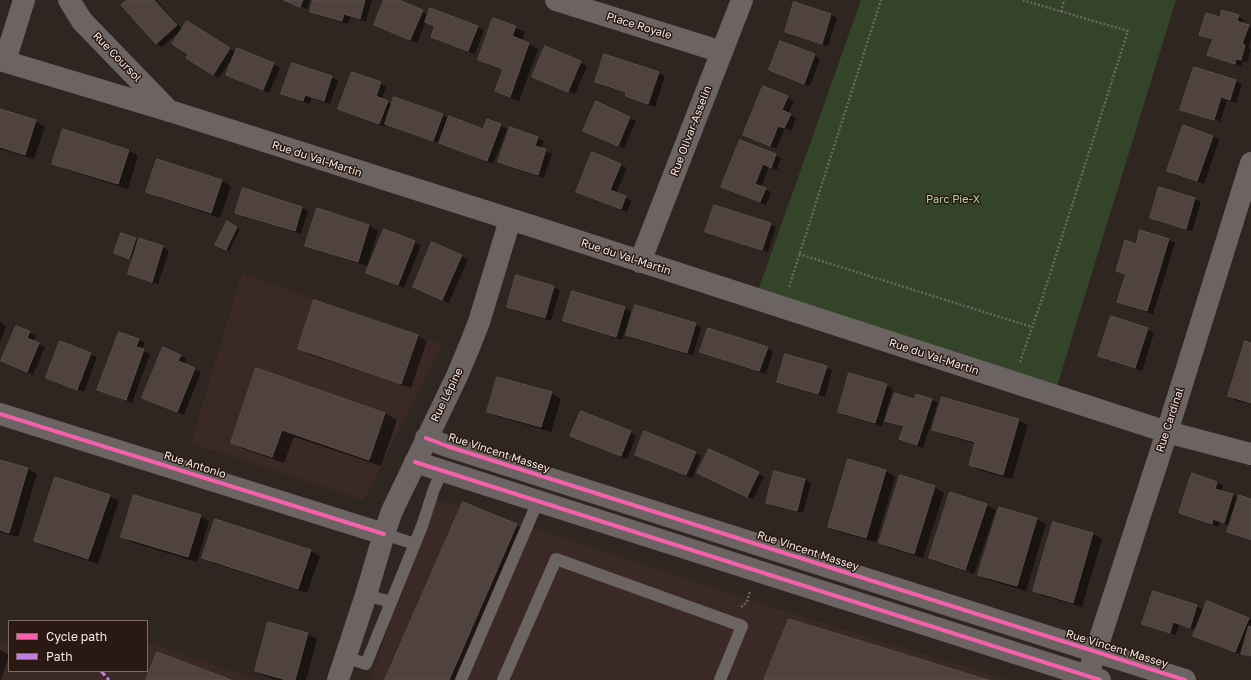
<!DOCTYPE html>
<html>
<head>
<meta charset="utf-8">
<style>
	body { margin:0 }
	#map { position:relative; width:1251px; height:680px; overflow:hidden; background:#2f2622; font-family:"Golos Text",sans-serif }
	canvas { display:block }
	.legend { position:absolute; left:8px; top:620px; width:140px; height:52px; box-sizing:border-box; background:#2a1913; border:1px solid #7b6c66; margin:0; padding:5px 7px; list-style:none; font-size:12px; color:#f4e8e3 }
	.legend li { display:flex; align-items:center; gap:8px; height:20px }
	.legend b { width:20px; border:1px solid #7b6c66 }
</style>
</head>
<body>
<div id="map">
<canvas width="1251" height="680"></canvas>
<ul class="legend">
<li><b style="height:5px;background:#f560ab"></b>Cycle path</li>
<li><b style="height:5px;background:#c07fdc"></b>Path</li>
</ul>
</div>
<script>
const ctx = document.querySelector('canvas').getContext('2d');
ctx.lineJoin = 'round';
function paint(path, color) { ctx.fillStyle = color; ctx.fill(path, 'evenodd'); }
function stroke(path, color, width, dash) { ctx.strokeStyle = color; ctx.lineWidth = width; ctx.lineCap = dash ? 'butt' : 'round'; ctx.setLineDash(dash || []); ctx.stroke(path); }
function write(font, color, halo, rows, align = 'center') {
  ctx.font = font + ' "Golos Text",sans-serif'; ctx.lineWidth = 3; ctx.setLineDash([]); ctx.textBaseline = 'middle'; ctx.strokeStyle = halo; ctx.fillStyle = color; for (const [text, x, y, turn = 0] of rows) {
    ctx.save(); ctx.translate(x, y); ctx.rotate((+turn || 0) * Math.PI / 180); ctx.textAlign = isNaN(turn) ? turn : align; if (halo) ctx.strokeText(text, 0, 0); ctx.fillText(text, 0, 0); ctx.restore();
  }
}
paint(new Path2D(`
	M242,273L442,345L364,500L191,443Z
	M432,499L534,528L771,607L1008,680H370Z
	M0,639L9,643V671H147V642L259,680H0Z`), '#3b2926');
paint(new Path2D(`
	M861,0H1176L1054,396L755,299Z`), '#344429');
paint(new Path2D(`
	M128,0H156L182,29L162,47L156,43Z
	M284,0H310L307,9Z
	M314,0H372L366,22L350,17L348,24L317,15L311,11Z
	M385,0H396L429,15L478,27L484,30L475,54L438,40L432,37L436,27L426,22L417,43L375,25Z
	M831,14L837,18L828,46L792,35L786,31Z
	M1238,16L1244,20L1243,24L1251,28V39L1248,47L1251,50L1247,63L1243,61L1241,66L1215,58L1209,54L1213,40L1200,34L1220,18Z
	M193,26L236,53L273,64L280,68L269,93L233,78L236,54L235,53L219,78L187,58L190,53Z
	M515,27L525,32L522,41L538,49L519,101L505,96L496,91L504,70L488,65L479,59Z
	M546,48L587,66L575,94L540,80Z
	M814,55L820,59L810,86L776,73L770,70Z
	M292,64L332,77L338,81L330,104L311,98L310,104L289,97L283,93Z
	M659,73L665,76L655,107L632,99L626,96L627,93L602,85L596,81Z
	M1236,81L1242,84L1236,103L1227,100L1220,123H1219V121L1187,111V113L1182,110Z
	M380,83L386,87L382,99L393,105L442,115L449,119L484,131L488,120L507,129L493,164L447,146L440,142V143L392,127L386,123L385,127L346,112L339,108Z
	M763,87L794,101L788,114L796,118L791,131L785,128L776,149L744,134Z
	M596,103L636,121L624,148L590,134Z
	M0,110L35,121L45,127L34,159L0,149Z
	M1213,136L1219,140L1204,184L1174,174L1168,170Z
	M537,138L544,141L541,149L552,154L544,178L505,165L499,161Z
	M129,151L138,156L128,189L62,168L53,163Z
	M775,155L781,158L777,170L769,167L761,187L771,192L766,205L729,190L723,187Z
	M620,165L627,168L616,193L632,201L627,212L583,195Z
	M222,181L231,186L220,218L156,196L147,191Z
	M1160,189L1195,199L1201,202L1192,231L1157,221L1151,217Z
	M302,208L308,211L301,234L243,216L236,212Z
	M318,210L369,225L378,231L367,266L316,250L307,245Z
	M227,223L240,229L229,251L216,244Z
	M770,224L776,227L768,252L713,235L707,231Z
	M1140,231L1169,240L1175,243L1153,314L1125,305L1118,302L1126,275L1117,271L1136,245Z
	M121,234L139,241L163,247L169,251L158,284L135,277L129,274L133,260L118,254Z
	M414,242L421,245L404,288L374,276L368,273Z
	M461,256L468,259L449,303L420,290Z
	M553,287L560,290L551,321L514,310L508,306Z
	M573,292L625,308L631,312L622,340L570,324L564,320Z
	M315,301L418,336L427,341L411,388L308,354L299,348Z
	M1111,317L1148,329L1154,333L1142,371L1105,359L1099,355Z
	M0,322L6,326L0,342Z
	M695,324L701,328L693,356L633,338L627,334Z
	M17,327L36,336L33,341L45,347L33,375L2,361Z
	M139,340L145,343L142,350L150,354L132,403L105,393L98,389Z
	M1251,344V404L1235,400L1229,396Z
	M767,348L773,351L766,374L708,355L701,352Z
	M90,354L97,357L84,392L54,381L48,378Z
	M180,355L186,359L184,365L201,372L184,415L143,398Z
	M826,367L832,370L825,397L785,385L779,382Z
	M256,370L385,413L397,420L381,466L294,437L284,463L244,449L232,442Z
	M886,385L893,389L882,426L845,415L839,411Z
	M552,393L561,399L551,432L497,416L488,411Z
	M917,395L932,400L938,403L923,448L907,442L900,439L904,427L893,424L887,420L915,401Z
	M1018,420L1028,425L1012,479L979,470L970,464L976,444L942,434L933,429Z
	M630,432L636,436L627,459L578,439L572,436Z
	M695,453L701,456L692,478L636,454Z
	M849,460L886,471L895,477L876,542L839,532L829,526Z
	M0,461L28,469L37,474L18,537L0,532Z
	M758,473L764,477L753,499L704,476Z
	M774,473L805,480L811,484L803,513L773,506L767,502Z
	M1192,475L1217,482L1223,486L1221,492L1233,495L1239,499L1251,500V541L1234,535L1228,532L1230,526L1220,522L1218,527L1186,516L1180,513Z
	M901,477L935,487L944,493L923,558L889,548L880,542Z
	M109,496L119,501L98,564L44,546L35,541Z
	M463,503L517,525L529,532L464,680H386Z
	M986,505L996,510L974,574L939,563L930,558ZM938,560L970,571L969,572L938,562Z
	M1000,508L1037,519L1046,524L1026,591L989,580L979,575Z
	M200,516L209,521L197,562L131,542L122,536Z
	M1054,523L1093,534L1102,539L1082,607L1043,596L1034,590Z
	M310,551L320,556L307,593L213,563L204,557Z
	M1196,606L1204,610L1249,618L1251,620V657L1242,653V655L1200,639L1194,635L1196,630L1179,625L1176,635L1150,627L1144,624Z
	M269,623L308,634L317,639L306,680H278L265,676L256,671Z
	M0,650L9,655L1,680H0Z`), '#0007');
const building = new Path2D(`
	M127,0H154L177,25L156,44L121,5Z
	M284,0H303L300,7Z
	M313,0H365L360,19L344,14L342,21L310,12Z
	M384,0H399L423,10L410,40L374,25Z
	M794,2L831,14L822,44L785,32Z
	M430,8L478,26L468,51L431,37L435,26L425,22Z
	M1222,10L1239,15L1237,21L1249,25L1242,44L1245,45L1241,60L1236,59L1235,64L1207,55L1213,39L1199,35L1206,13L1220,17Z
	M493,18L516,26L512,36L529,43L510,97L495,91L503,69L478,60Z
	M187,21L230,48L213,75L186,58L188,54L172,44Z
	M780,41L815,54L804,84L769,70Z
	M545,46L581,61L568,92L532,77Z
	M237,48L274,63L263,90L226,75Z
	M604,54L659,72L648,104L625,96L626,92L595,82Z
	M292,63L332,76L324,101L305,95L303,101L281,94Z
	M1194,67L1236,80L1230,100L1221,97L1214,120L1180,110Z
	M352,72L381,82L376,96L388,101L379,124L338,109Z
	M763,86L788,96L782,110L791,114L784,128L778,126L770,146L743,135Z
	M394,97L443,114L433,141L385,124Z
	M596,101L630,117L618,146L583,131Z
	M0,109L36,120L25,155L0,147Z
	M449,116L483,129L487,119L501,124L487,161L439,143Z
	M1183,125L1213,136L1197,181L1167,171Z
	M510,127L538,137L535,146L546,149L538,175L498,162Z
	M63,129L129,150L118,184L52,164Z
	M740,140L776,154L771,168L763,164L755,184L766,188L760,202L721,187Z
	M592,152L621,164L610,190L626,196L621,209L576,192Z
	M157,159L222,180L211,213L146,192Z
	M1159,187L1195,198L1186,229L1150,218Z
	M243,188L302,207L295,231L235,213Z
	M714,205L771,223L762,250L705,232Z
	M317,208L369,225L358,262L305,246Z
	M227,221L237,227L226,250L215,245Z
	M384,229L415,241L398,285L366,273Z
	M1140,230L1169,239L1147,311L1117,302L1126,274L1116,271L1125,240L1136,244Z
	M121,233L136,238L129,259L114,253Z
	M139,238L163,246L152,282L128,274Z
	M432,242L462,255L442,300L413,287Z
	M516,275L554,286L545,318L507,307Z
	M572,291L625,307L616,337L563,321Z
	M314,300L418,335L401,384L298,349Z
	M635,305L696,323L687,353L626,335Z
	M1111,316L1148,328L1135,368L1098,356Z
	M16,326L30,331L27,338L39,343L27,372L1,361Z
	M708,328L768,347L759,371L700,352Z
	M119,332L139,339L136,347L144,349L126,400L97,390Z
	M60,341L91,353L77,390L46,378Z
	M1245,341L1251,343V403L1228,396Z
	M163,347L181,355L178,361L195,368L177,412L142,398Z
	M785,354L827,366L818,394L777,382Z
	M256,368L385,413L369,460L282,430L272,457L231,443Z
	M849,373L887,384L875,423L838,412Z
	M497,377L552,392L541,427L487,412Z
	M895,393L914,399L916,394L932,399L917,445L899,439L904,426L885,421Z
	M942,397L1019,419L1003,475L969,465L975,442L932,430Z
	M581,411L631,431L621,456L570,436Z
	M644,431L696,452L686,475L635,455Z
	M709,449L759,472L747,497L697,473Z
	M848,459L886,470L866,538L828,527Z
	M0,460L28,468L9,533L0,530Z
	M774,471L805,479L797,511L766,503Z
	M1192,473L1217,482L1215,489L1233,494L1224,523L1213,519L1212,524L1179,513Z
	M900,475L935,486L914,554L879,543Z
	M55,477L110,495L88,559L34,541Z
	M950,492L987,504L965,570L929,558Z
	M134,495L201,515L188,557L121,537Z
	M1239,495L1251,499V540L1227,532Z
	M463,502L517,524L449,680H385Z
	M999,507L1037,518L1017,586L978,575Z
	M215,519L311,550L298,589L202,558Z
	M1053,522L1093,533L1073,603L1033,591Z
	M1153,591L1197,605L1190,628L1173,622L1170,633L1142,624Z
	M1207,601L1249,618L1235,652L1193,636Z
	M789,619L988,680H764Z
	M268,622L308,633L295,680H286L255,671Z
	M1249,626L1251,627V656L1241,654Z
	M157,652L231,680H146Z`);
paint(building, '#50423d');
stroke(building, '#58504c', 1);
stroke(new Path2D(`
	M1061,12L1064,0
	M799,254L1032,327
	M789,287L881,0
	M1020,362L1040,305L1128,31L1022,0
	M741,607L747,602L750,591`), '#6d6563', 2.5, [2, 2]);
stroke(new Path2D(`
	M384,534L415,544
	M366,595L391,602
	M346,657L366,664L422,526L434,489L442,471
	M461,680L538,501
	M503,680L556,559L742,626L720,680`), '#6c6363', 12);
stroke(new Path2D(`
	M69,0L82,21L169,111
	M556,0L722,52
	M0,60L170,111L535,227L1167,432L1251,454
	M5,61L24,0
	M640,262L742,0
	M0,414L384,534
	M426,438L447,446L1185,680
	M415,462L1100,680
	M1091,666L1167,432L1251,163
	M338,680L366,595L384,534L392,511L457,376L470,345L479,322L510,220`), '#6c6363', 22);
stroke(new Path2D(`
	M101,671L109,680`), '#c07fdc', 3, [6, 3]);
stroke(new Path2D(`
	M0,414L384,534
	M426,438L447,446L1185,680
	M415,462L1100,680`), '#f560ab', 4);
write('11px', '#f4e8e3', '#2a1913', [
	["Place Royale",639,26,17],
	["Rue Coursol",117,57,46],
	["Rue Olivar-Asselin",691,131,-69],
	["Rue du Val-Martin",317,159,18],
	["Rue du Val-Martin",626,257,18],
	["Rue du Val-Martin",934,357,18],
	["Rue Lépine",447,395,-64],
	["Rue Cardinal",1170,420,-72],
	["Rue Vincent Massey",499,453,18],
	["Rue Antonio",195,465,18],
	["Rue Vincent Massey",808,551,18],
	["Rue Vincent Massey",1117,649,17]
]);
write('11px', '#abd892', '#2a1913', [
	["Parc Pie-X",953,200]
]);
</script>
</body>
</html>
